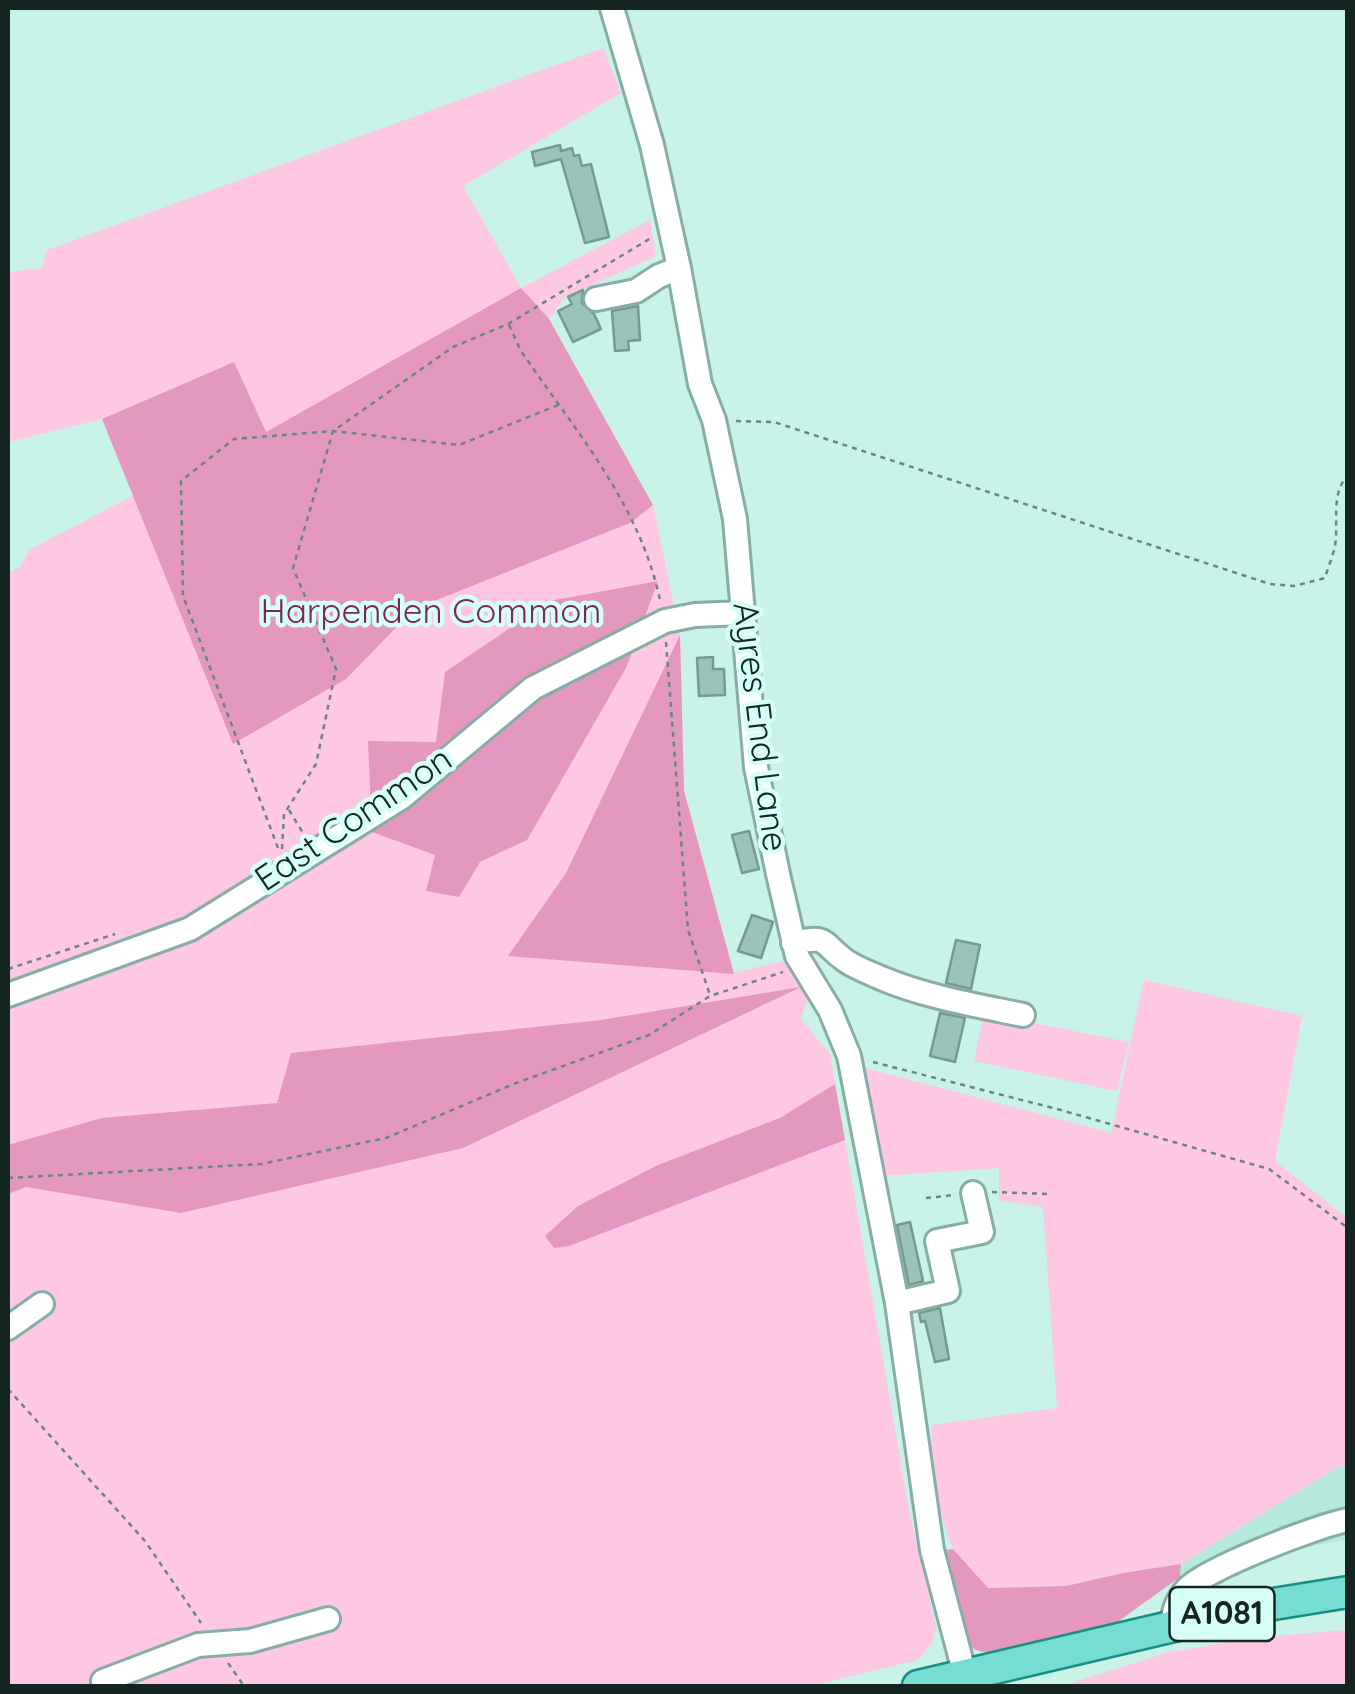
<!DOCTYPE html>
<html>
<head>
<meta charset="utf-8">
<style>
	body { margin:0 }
	#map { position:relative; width:1355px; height:1694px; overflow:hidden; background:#c9f2e9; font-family:Quicksand,sans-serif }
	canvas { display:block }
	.frame { position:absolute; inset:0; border:10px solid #152522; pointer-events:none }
</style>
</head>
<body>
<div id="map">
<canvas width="1355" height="1694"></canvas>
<div class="frame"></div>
</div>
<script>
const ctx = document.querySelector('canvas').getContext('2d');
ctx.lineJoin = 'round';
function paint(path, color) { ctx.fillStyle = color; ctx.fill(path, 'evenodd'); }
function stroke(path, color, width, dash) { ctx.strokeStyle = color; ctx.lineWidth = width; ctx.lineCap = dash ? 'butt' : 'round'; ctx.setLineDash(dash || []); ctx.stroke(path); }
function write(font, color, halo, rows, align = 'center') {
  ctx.font = font + ' Quicksand,sans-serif'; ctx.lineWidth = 9; ctx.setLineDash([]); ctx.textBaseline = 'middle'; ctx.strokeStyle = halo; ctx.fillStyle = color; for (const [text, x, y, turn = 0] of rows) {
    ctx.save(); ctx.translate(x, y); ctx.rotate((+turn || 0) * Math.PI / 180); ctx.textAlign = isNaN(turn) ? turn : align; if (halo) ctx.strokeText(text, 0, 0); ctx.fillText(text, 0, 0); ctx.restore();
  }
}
paint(new Path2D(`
	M1347,1465V1540L1313,1546L1223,1571L1199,1584L1180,1577L1181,1564L1336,1468Z`), '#b6e8de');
paint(new Path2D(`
	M603,48L621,93L463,186L521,288L650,220L656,256L564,298L549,319L653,505L680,635L684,791L734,973L790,959L808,998L801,1019L830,1054L909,1510L936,1627L933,1641L918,1660L809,1686H8V573L20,567L29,550L213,454L234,362L102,419L8,442V272L42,268L47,250Z
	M1144,980L1302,1016L1275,1161L1347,1218V1465L1336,1468L1181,1564L1123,1573L1066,1586L987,1588L953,1549L929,1481L932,1425L1057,1408L1043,1207L999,1200V1168L879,1176L858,1066L1111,1133Z
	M984,1013L1129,1042L1117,1091L974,1061Z
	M1347,1630V1686H1062L1169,1652L1260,1637Z`), '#fec7e3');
paint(new Path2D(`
	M521,288L549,319L653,505L630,523L414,609L346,679L233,744L102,419L234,362L266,432Z
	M658,581L626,668L527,840L480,862L459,897L426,891L435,855L372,832L368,741L436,742L445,672L550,601Z
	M680,635L684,791L734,974L508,956L566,873Z
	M801,987L463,1148L181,1213L26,1187L8,1194V1145L102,1118L277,1103L291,1053L601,1020Z
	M835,1084L845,1140L569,1246L554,1248L545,1236L578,1206L658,1165L780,1118Z
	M953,1549L988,1588L1066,1586L1123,1573L1181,1564L1180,1577L1116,1623L993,1652C987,1652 981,1652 976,1650C959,1642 950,1570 946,1550Z`), '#e498c0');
const building = new Path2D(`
	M560,145L561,151L572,148L574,156L579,155L582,166L591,164L609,237L585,243L561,159L535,166L532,152Z
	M583,290L582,303L594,314L601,329L573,342L558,311L572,304L568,297Z
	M638,306L640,340L628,341L629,350L615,351L612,311Z
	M713,657V669H724L725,695L699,696L697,658Z
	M749,831L759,869L742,873L732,835Z
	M752,915L773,922L761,958L738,951Z
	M956,940L980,945L971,989L946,983Z
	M940,1013L965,1018L955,1062L930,1056Z
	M910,1222L923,1281L909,1285L897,1225Z
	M940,1308L949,1359L935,1362L925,1321L921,1322L919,1313Z`);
paint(building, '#9bc3bb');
stroke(building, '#739a93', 2.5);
const minor = new Path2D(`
	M612,8L652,145L679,268L700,384L714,420L735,519L756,767L778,874L797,956L830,1010L849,1056L897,1303L932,1550L965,1675
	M596,299L636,291L659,276L679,268
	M793,943C830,934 821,944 846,961C856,968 870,973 881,978C926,997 975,1005 1023,1015
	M8,995L190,929L401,798L533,688L665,621L695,615L744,613
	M897,1303L948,1291L937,1241L982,1232L973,1193
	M8,1328L42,1304
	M1172,1625C1173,1611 1177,1600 1187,1589C1205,1569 1319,1525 1348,1520
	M103,1681L198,1645L250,1641L328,1619`);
const major = new Path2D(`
	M918,1686L1255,1607L1348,1592`);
stroke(minor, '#86ada6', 28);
stroke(major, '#188e80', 35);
stroke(new Path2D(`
	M509,325L521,351C575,430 640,505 660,600
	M736,421L774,422L1270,584L1294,586L1325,578C1328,567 1333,556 1335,546C1339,523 1330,494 1348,475
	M666,642L688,930L710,995
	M289,810L303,833
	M278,848L183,596L181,481L234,439L333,431L459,445L558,405
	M282,849L284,814L316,764L336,669L293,568L333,431L453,347L508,324L651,238
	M8,969L115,934
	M873,1062L1057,1109L1269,1169L1348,1228
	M8,1178L261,1164L386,1138L516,1083L649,1035L710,996L783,972
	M992,1192L1049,1194
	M926,1198L954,1195
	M8,1389L145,1541L201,1623
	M228,1663L244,1686`), '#69857f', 2.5, [5, 5]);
stroke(minor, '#fff', 22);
stroke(major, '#75ddd1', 30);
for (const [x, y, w] of [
	[1222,1614,105]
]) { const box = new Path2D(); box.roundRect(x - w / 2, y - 27, w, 54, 8); ctx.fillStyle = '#d6fff7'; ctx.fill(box); stroke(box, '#152522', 2.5); }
write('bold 32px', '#152522', null, [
	["A1081",1222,1614]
]);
write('35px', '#7d255b', '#d6fff7', [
	["Harpenden Common",431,612]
]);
write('35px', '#152522', '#d6fff7', [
	["Ayres End Lane",759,727,83],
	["East Common",354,820,-34]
]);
</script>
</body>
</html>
